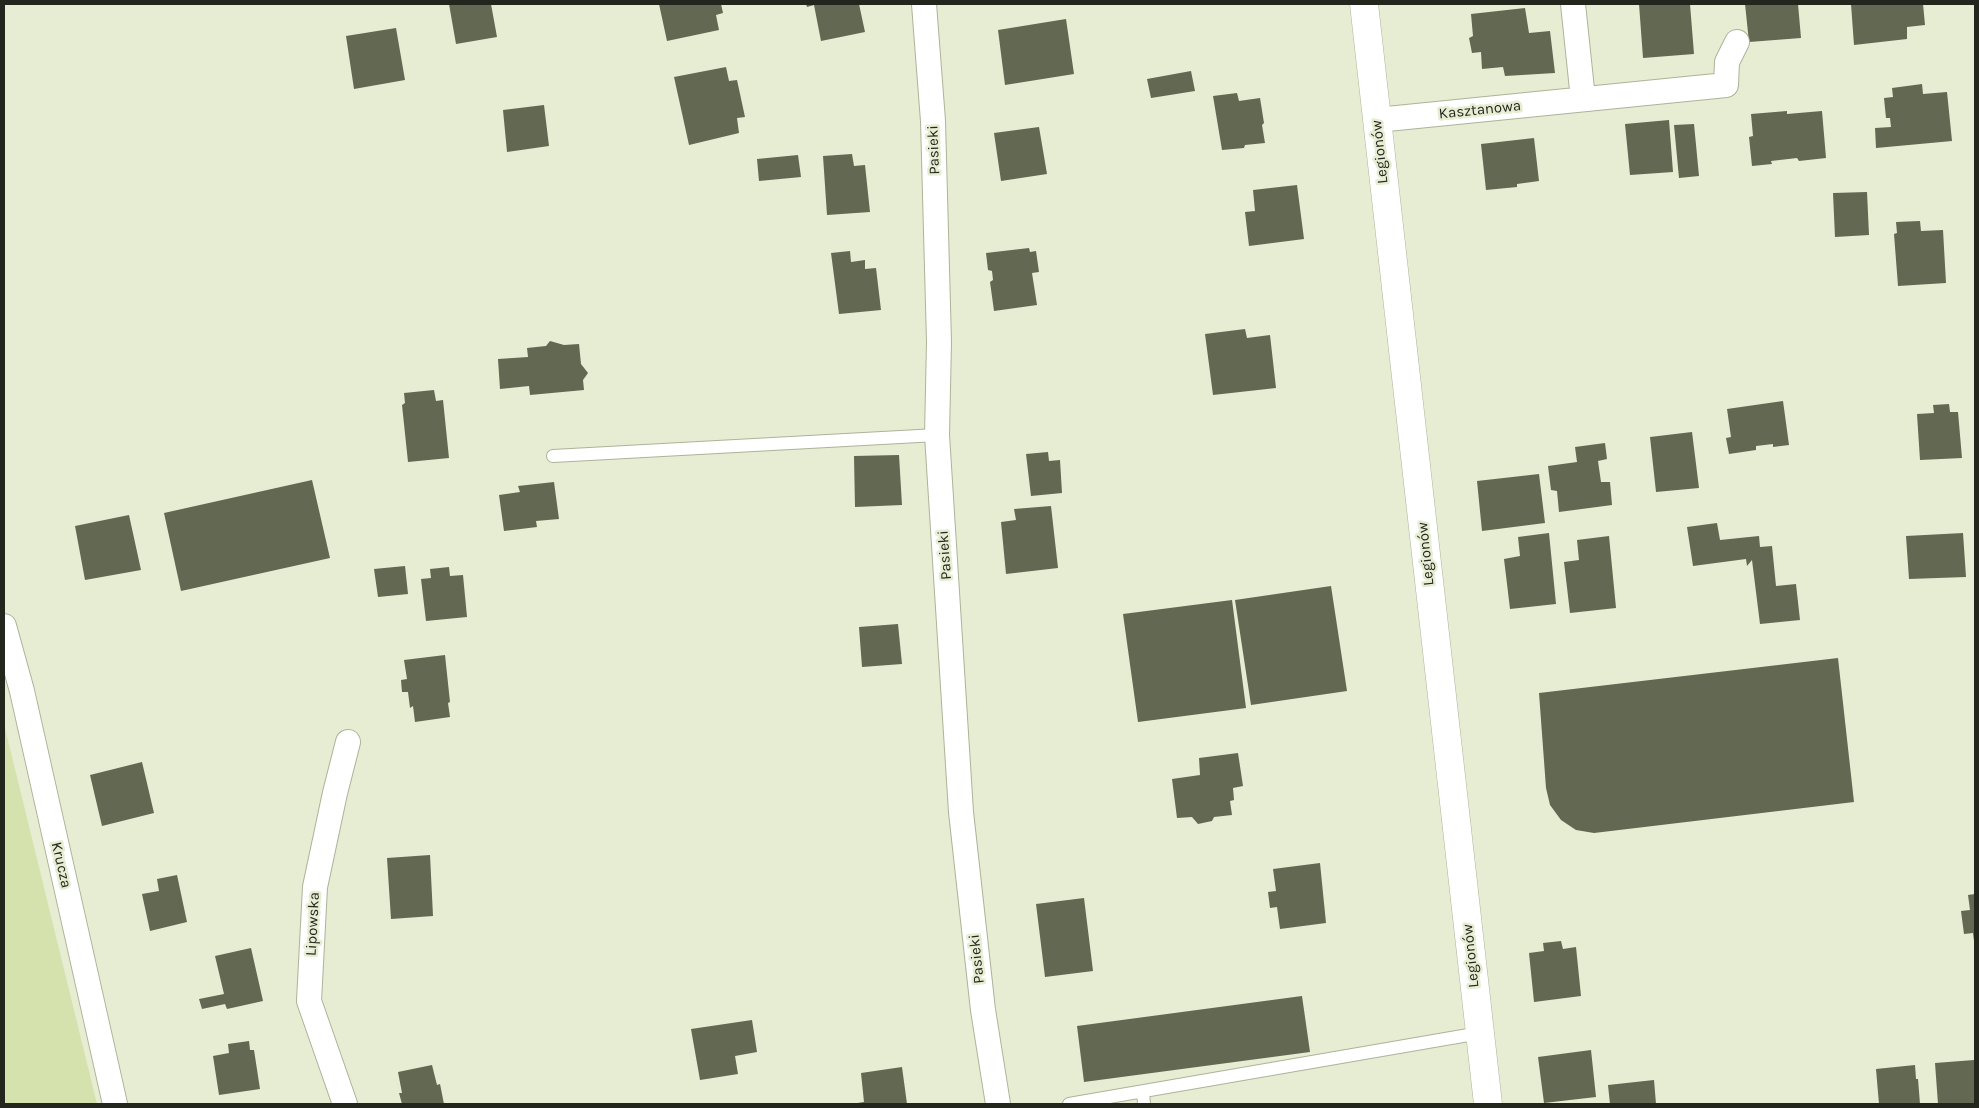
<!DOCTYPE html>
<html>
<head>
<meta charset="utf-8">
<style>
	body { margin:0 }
	#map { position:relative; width:1979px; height:1108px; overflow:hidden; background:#e6edd3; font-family:Karla,sans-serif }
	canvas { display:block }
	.frame { position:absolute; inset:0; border:5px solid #23261c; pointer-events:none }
</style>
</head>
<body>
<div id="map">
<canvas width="1979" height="1108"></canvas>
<div class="frame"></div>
</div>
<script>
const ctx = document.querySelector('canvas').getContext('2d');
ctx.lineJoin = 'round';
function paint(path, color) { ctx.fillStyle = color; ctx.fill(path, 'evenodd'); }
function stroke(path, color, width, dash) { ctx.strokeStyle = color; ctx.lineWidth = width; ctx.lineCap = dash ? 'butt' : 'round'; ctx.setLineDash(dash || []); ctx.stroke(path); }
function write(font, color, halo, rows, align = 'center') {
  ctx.font = font + ' Karla,sans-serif'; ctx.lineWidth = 5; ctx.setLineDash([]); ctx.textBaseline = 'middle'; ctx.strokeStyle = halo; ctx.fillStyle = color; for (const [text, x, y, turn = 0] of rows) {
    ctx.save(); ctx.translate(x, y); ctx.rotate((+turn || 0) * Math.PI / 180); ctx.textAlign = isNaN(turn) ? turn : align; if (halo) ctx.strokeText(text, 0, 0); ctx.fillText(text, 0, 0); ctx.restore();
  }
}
paint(new Path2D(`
	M4,724L97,1104H4Z`), '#d5e2ae');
paint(new Path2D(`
	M449,4H491L497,37L456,44Z
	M659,4H721L723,13L716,15L719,30L667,41Z
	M806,4H859L865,32L821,41L814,5L807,7Z
	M1639,4H1690L1694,54L1643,58Z
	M1745,4H1798L1801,38L1749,42Z
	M1851,4H1923L1925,25L1907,27V39L1854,45Z
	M1525,8L1529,33L1550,31L1555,73L1505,76L1503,67L1482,69L1481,52L1472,53L1469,38L1473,36L1471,14Z
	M1066,19L1074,74L1005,85L998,30Z
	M396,28L405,80L354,89L346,36Z
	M726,67L729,81L737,80L745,117L737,118L739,133L689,145L674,77Z
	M1191,71L1195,91L1151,98L1147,79Z
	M1922,84L1923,94L1947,92L1952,141L1876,148L1875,128L1891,127L1890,118H1886L1884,98L1893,97L1892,88Z
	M1237,93L1239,101L1260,98L1264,123L1262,125L1265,143L1245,145L1244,148L1222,150L1213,96Z
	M544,105L549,146L507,152L503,110Z
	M1787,111V114L1822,111L1826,158L1799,161L1797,158L1771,161L1772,164L1752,166L1749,137L1753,136L1751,114Z
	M1669,120L1673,172L1630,175L1625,124Z
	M1694,124L1699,176L1679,178L1674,125Z
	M1039,127L1047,174L1001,181L994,133Z
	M1534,138L1539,181L1517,184V187L1486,190L1481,144Z
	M852,154L854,166L865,165L870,212L827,215L823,156Z
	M798,155L801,177L759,181L757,159Z
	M1297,185L1304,239L1249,246L1245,212L1255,211L1253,190Z
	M1867,192L1869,235L1835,237L1833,193Z
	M1920,221L1921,231L1943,230L1946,283L1898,286L1894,234L1897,233L1896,222Z
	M1029,248L1030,252L1036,251L1039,272L1032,273L1037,305L994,311L990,282L993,280L992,271L988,270L986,253Z
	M850,251L851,262L865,260V269L876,268L881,310L839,314L831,253Z
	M1245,329L1247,338L1270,335L1276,388L1213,395L1205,334Z
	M550,341L564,345L579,344L581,364L588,373L583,380L584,390L530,395L529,386L500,389L498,359L528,357L527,348L546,346Z
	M434,390L436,401L443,400L449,458L408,462L402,405L405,403L404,393Z
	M1783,401L1789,445L1773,447V444L1756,446V450L1729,454L1726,438L1731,437L1727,409Z
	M1949,404L1950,412H1958L1962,458L1920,460L1917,414L1934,413L1933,405Z
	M1692,432L1699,488L1656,492L1650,437Z
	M1605,443L1607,459L1598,461L1601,482H1610L1612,505L1559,512L1557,491L1551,490L1548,466L1577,462L1575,447Z
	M1048,452L1049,461L1060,460L1062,493L1031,496L1026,454Z
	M899,455L902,505L855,507L854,456Z
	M1539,474L1545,523L1482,531L1477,481Z
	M312,480L330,558L181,591L164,513Z
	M554,482L559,519L536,521L537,527L504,531L499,495L520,492L518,486Z
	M1051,506L1058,568L1006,574L1001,522L1016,520L1014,509Z
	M129,515L141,570L85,580L75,526Z
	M1717,523L1720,540L1759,536L1760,547L1772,546L1776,586L1796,584L1800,620L1760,624L1752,560L1747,566L1746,559L1693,566L1687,527Z
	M1549,533L1556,604L1510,609L1504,559L1520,556L1518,537Z
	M1963,533L1966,577L1909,579L1906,536Z
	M1609,536L1616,608L1570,613L1564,562L1579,560L1577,540Z
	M405,566L408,594L378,597L374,569Z
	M449,567L450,576L463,575L467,617L426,621L421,579L431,578L430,569Z
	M1331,586L1347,691L1251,705L1235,600Z
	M1232,600L1246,708L1138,722L1123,614Z
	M898,624L902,664L862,667L859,627Z
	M445,655L450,702L448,703L450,717L415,722L413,706L410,708L408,692H402L401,680L407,679L404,660Z
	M1838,658L1854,802L1594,833L1576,830L1561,820L1550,805L1546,788L1539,693Z
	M1238,753L1243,786L1233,788L1234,800L1230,801L1232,815L1214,817L1212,821L1198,824L1192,817L1177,818L1172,779L1200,775L1199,758Z
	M142,762L154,813L102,826L90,775Z
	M430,855L433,916L391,919L387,858Z
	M1320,863L1326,923L1280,929L1277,907L1270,908L1268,892L1276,891L1273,869Z
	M177,875L187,922L150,931L142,894L159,891L157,879Z
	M1975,894V941H1974L1973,933L1964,934L1961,911L1970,910L1968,895Z
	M1084,898L1093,971L1045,977L1036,904Z
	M1561,941L1563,949L1576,947L1581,996L1534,1002L1529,953L1544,951L1543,943Z
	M251,948L263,1001L227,1009L225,1004L202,1009L199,999L224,994L215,956Z
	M1302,996L1310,1052L1084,1082L1077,1026Z
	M752,1020L757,1052L735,1056L738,1074L700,1080L691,1029Z
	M249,1041L250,1050H254L260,1089L219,1095L213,1056L229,1053L228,1044Z
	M1591,1050L1596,1097L1544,1103L1538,1057Z
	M1974,1060L1975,1104H1938L1935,1063Z
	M432,1065L437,1085L440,1084L444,1104H402L399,1093H402L398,1072Z
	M1915,1065L1916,1079H1918L1920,1104H1879L1876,1069Z
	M902,1067L907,1104H851L864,1102L861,1073Z
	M1654,1080L1656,1104H1610L1608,1085Z`), '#626851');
const service = new Path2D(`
	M553,456L937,435
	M1143,1092L1144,1104
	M1069,1104L1480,1033`);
const minor = new Path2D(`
	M924,4L933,121L939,342L937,435L961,812L983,1010L998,1104
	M1573,4L1583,99
	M1377,120L1726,85L1727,62L1737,42
	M4,626L22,691L115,1104
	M345,1104L309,1001L315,887L335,793L348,742`);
const tertiary = new Path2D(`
	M1364,4L1488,1104`);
stroke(service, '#adb39a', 14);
stroke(minor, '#adb39a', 26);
stroke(tertiary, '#adb39a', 29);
stroke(service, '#fff', 12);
stroke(minor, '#fff', 24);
stroke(tertiary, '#fff', 28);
write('15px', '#23261c', '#e6edd3', [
	["Kasztanowa",1480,110,-6],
	["Pasieki",934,150,-92],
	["Legionów",1380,152,-96],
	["Legionów",1426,554,-96],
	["Pasieki",945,555,-94],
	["Krucza",61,865,77],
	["Lipowska",313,924,-87],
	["Legionów",1471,956,-96],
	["Pasieki",977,959,-96]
]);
</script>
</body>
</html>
